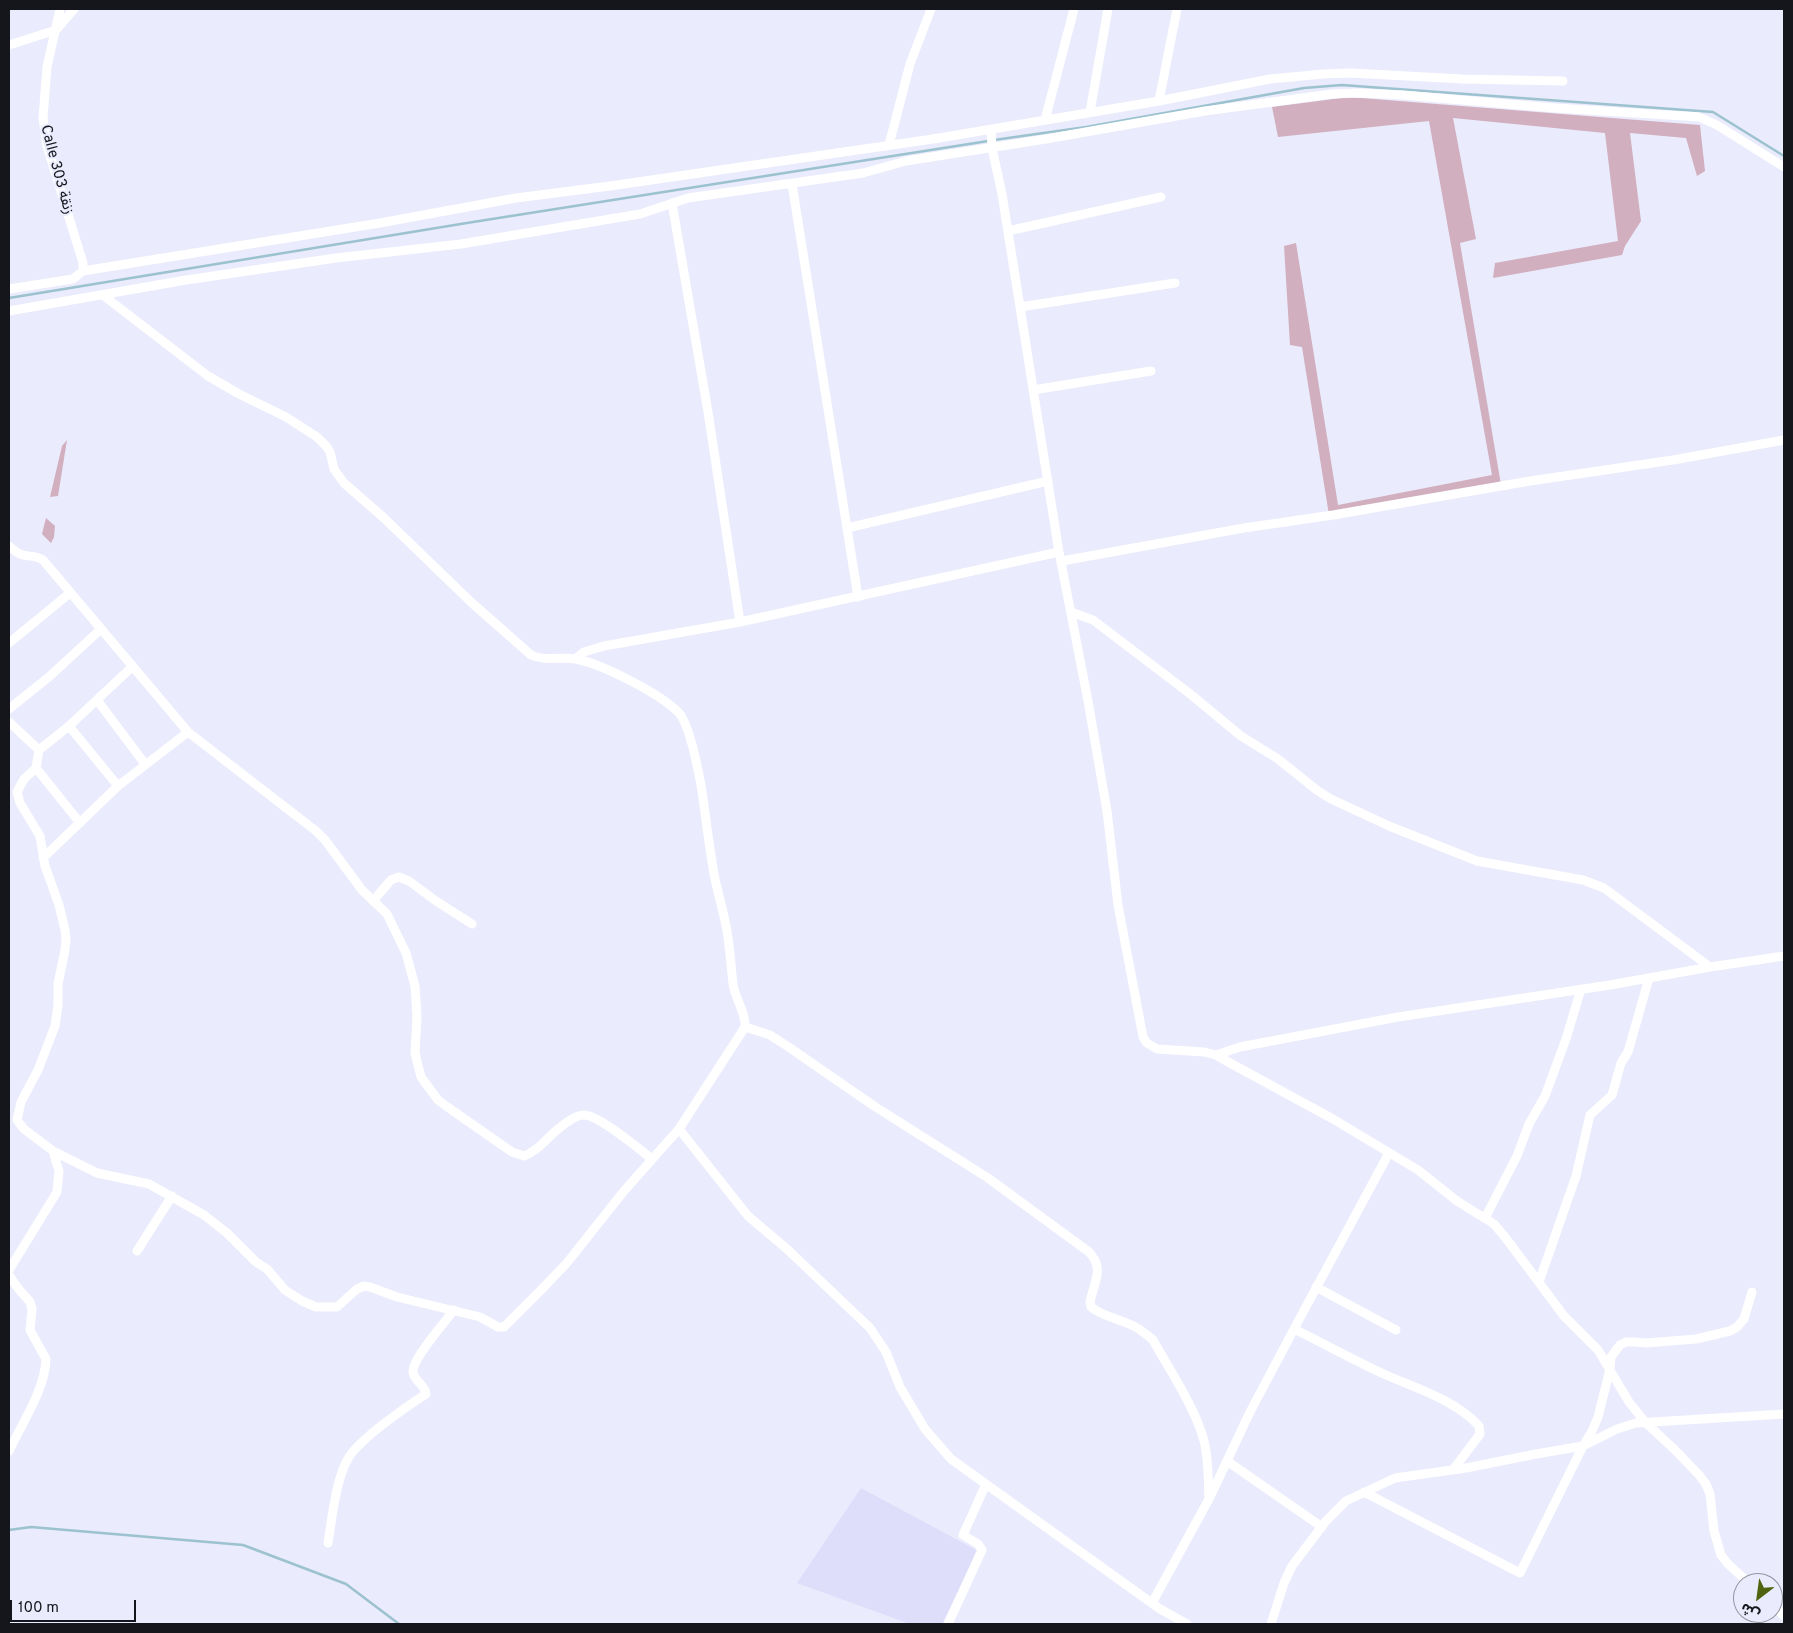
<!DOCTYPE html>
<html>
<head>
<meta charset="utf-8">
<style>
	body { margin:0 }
	#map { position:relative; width:1793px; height:1633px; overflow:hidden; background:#eaebfc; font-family:Overpass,"Noto Sans Arabic",sans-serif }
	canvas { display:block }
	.frame { position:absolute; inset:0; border:10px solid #15151c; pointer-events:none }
	.north { position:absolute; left:1733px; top:1573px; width:50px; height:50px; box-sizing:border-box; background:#eaebfc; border:1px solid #9595a2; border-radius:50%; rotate:210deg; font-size:14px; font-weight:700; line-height:20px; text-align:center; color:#15151c }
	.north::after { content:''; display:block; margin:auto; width:18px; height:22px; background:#50640f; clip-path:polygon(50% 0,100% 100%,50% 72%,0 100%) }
	.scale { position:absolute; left:10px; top:1600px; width:126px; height:22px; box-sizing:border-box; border:2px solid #15151c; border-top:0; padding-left:6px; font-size:15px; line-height:18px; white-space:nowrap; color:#15151c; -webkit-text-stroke:4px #eaebfc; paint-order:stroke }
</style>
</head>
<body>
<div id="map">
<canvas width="1793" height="1633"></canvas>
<div class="frame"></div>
<div class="north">ش</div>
<div class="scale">100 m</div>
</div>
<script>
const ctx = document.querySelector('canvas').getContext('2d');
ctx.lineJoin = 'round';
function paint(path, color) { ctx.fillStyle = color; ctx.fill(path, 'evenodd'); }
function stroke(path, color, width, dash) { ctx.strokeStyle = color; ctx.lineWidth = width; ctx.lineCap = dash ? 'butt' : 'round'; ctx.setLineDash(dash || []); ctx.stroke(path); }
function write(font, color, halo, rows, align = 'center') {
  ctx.font = font + ' Overpass,"Noto Sans Arabic",sans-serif'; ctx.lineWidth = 4; ctx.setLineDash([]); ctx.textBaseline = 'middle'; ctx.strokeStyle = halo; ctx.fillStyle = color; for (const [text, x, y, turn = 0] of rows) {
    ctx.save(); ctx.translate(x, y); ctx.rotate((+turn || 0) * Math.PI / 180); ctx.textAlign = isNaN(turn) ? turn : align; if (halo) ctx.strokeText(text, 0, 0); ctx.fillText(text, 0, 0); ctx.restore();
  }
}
paint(new Path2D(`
	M861,1488L978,1551L942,1624H910L797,1583Z`), '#dedefa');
paint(new Path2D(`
	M1349,97L1700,125L1705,171L1697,176L1686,138L1630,133L1641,221L1625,246L1622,255L1493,278L1495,263L1618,241L1605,133L1453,118L1476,239L1460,243L1501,485L1329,515L1302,347L1290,345L1284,246L1296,243L1338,505L1492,475L1429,121L1278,137L1272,107Z
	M67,440L58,496L50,497L62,446Z
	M46,518L55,526L54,537L51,543L42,534Z`), '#d1afbe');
stroke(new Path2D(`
	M994,140L1086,127L1304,88L1342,85L1713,112L1784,156
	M9,298L473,222L988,141
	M9,1530L31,1527L243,1545L346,1584L399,1624`), '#9bc2ce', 2.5);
stroke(new Path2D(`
	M60,9L47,67L43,118L47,146L83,263V271
	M9,45L56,30L74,9
	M1159,101L1177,9
	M1090,112L1108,9
	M1045,120L1074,9
	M991,129L992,148L1002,194L1059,552L1088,701L1107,811L1118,905L1143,1037L1147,1043L1157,1049L1204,1052L1216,1055L1230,1063L1333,1119L1418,1170L1457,1201L1494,1224L1505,1237L1564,1316L1598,1350L1629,1402L1645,1422L1676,1451L1699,1475L1706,1484L1710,1494L1714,1531L1721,1555L1728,1564L1749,1583
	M889,145L910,64L931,9
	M792,184L858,597
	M672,203L708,412L740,622
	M1008,231L1161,197
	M9,289L73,279L83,271L380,223L516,198L610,186L933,139L1159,101L1270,79L1323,74L1351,73L1462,79L1563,81
	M1020,307L1175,283
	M9,311L186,280L336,258L461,244L640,214L688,198L863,173L906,161L1046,139L1205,111L1332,94L1359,93L1403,95L1555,108L1699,117L1717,125L1784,167
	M1033,390L1151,371
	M847,528L1048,481
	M9,546C13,549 17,554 23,555C31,557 35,555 43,560L188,732L316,831L325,840L362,890L387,914L406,953L415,986L417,1016L415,1053L421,1077L438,1100L446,1106L512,1152L524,1156C538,1151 546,1139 557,1130C564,1124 575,1115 584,1115C599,1115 639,1149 652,1159
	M1062,561L1244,528L1333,515L1530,481L1673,460L1784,440
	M1071,612L1093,620L1189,693L1241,736L1278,759L1318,791L1331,799L1389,826L1477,861L1583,880L1604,888L1710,967
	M9,643L70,593
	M575,659L584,652L604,646L740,622L1059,552
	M97,700L145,764
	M9,709L50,676L101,629
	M9,722L39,750L36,768L24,779L17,792L20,803L40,836L45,866L59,905L65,930L66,939L65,950L58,984V1005L55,1026L38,1070L21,1102L17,1120L24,1129L53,1151L97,1173L149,1184L204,1215L227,1233L256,1262L267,1269L285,1290L302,1301L316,1307H337L357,1289L364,1286L370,1287L397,1297L480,1317L498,1327H504L540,1291L566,1264L624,1191L679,1129L745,1027C746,1012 735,999 733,984C731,966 730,949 727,931C724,914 719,897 715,879C709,848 706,817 701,785C698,769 689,724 679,713C661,694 602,664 576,659C560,656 546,662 531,655L472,603L384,518L344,483L334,469L330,452L327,447L317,437L286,417L239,394L208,376L104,296
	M69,726L118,786
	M39,750L69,726L133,666
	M36,768L80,823
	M43,858L118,786L188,732
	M373,901L391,880L399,877L409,881L436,901L472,924
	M745,1027L770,1035L790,1048L874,1106L988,1178L1089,1252C1105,1269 1094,1282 1090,1302L1091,1307C1102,1316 1116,1318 1129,1324C1138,1327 1145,1333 1153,1340C1169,1369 1196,1409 1204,1441C1209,1460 1208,1480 1209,1499
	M1216,1055L1240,1047L1398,1017L1610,985L1710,967L1784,956
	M679,1129L748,1216L787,1249L870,1328L886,1352L900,1387L925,1429L951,1459L1160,1609L1187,1624
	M1485,1218L1517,1156L1529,1124L1545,1096L1566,1039L1581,989
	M137,1251L172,1196
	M9,1270L57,1192L59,1171L53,1151
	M9,1275L17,1287L30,1302L32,1309L30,1330L46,1359C45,1390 22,1423 9,1451
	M1539,1282L1576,1176L1590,1115L1612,1095L1621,1063L1628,1052L1649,978
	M1316,1287L1396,1330
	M1294,1329C1325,1344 1355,1361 1386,1375C1418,1389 1455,1400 1479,1426L1480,1434L1453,1470
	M1227,1461L1322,1527
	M1364,1492L1520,1573L1583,1446L1592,1431L1598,1417L1610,1369L1611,1357L1620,1345L1626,1342H1633L1646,1343L1696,1339L1730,1331L1737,1327L1744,1319L1752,1292
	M328,1543C332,1519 336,1477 349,1457C361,1438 406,1407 426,1394C426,1386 414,1381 413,1372C412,1359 445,1322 454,1310
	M1152,1603L1209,1499L1250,1412L1294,1329L1389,1153
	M1773,1605L1784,1616
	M948,1624L982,1550L978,1544L963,1535L986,1484
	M1271,1624L1284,1583L1292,1566L1326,1521L1346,1501L1395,1478L1466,1468L1536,1454L1583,1446L1617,1429L1636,1423L1784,1414`), '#fff', 9);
write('15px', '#15151c', '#eaebfc', [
	["Calle 303 زنقة",56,170,75]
]);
</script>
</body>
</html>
